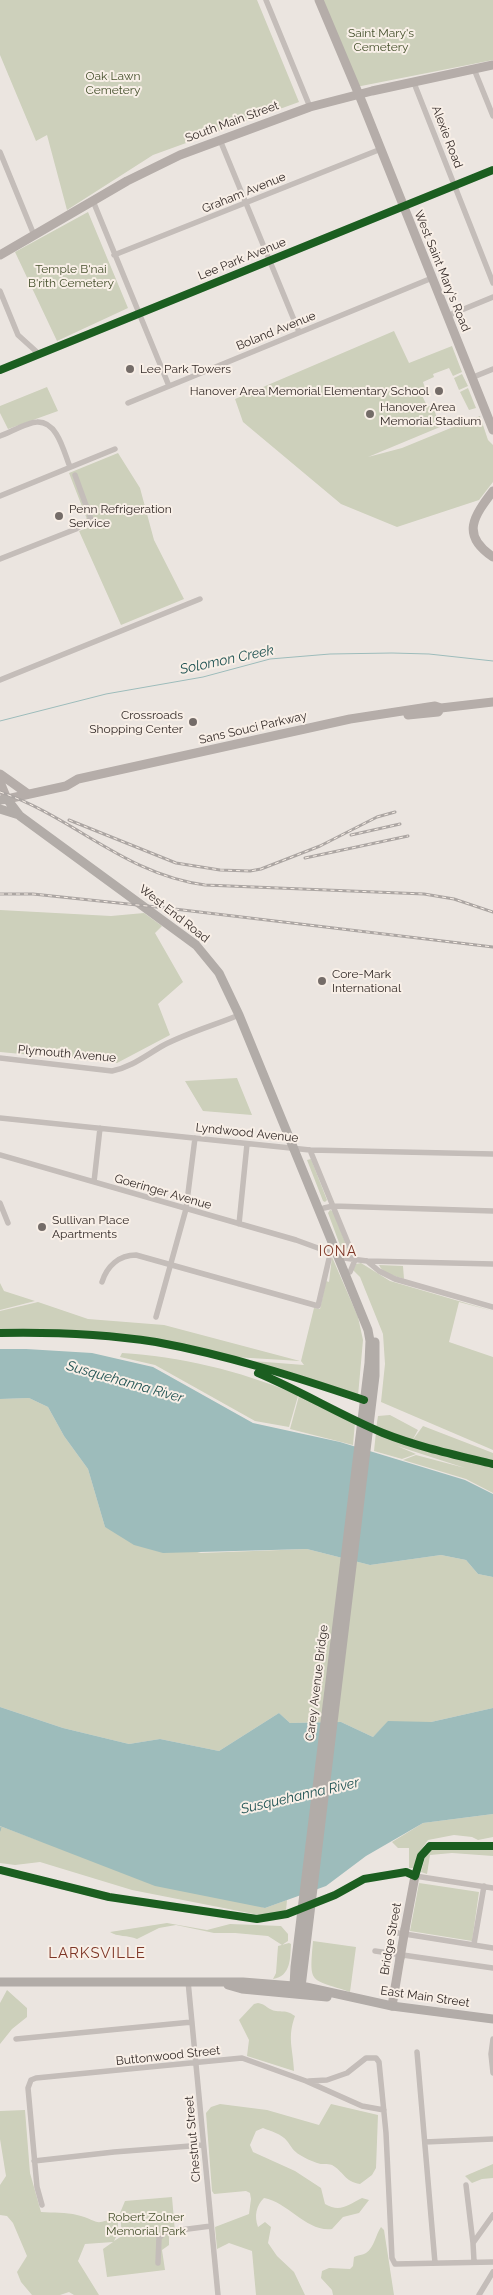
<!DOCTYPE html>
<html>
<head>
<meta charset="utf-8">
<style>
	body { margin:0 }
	canvas { display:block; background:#ebe5e0 }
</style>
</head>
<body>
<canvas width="493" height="2295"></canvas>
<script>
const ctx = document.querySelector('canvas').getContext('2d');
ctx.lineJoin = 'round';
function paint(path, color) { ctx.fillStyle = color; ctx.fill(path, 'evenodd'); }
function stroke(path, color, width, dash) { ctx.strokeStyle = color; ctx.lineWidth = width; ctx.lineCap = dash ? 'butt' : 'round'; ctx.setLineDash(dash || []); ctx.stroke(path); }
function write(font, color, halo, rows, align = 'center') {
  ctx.font = font + ' Raleway,sans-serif'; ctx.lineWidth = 4; ctx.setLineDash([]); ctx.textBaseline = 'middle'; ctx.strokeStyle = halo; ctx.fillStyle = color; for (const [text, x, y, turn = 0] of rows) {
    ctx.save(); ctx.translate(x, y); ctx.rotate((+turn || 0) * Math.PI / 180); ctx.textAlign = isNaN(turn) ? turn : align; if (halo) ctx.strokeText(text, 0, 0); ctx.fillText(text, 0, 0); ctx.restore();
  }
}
paint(new Path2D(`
	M0,0H257L299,102L153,155L67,210L47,135L36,141L0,55Z
	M321,0H493V60L356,87Z
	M88,212L128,308L57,341L15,252Z
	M394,331L409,363L452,346L462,372L453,376L449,368L433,374L434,377L423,382L425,388L420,391L427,406H433L440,427L368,457L402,448L480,416L488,440L493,445V482L479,500L397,527L341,504L243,422L235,399Z
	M462,374L468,386L459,390L454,378Z
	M47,387L58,411L8,429L0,413V406Z
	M468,388L476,408L469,410L460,392Z
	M118,453L140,488L154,540L184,599L121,625L79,531L90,527L69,473Z
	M0,910L111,916L144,913L162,926L155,933L183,982L158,1004L170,1035L117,1063L0,1052Z
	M237,1078L252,1115L203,1111L185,1081Z
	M311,1159L327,1200L325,1202L323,1201L307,1160Z
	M330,1210L333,1211L350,1255L348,1257L344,1256L328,1213Z
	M332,1257L358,1317L363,1340L358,1396L240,1360L304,1365L301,1361L314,1308L320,1309L326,1281L329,1282Z
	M361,1263L390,1281L493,1311L459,1302L449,1342L493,1357V1450L381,1402L385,1364L383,1334L360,1277L353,1270L356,1264Z
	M379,1265L403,1266L404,1279C395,1276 382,1273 379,1265Z
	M0,1283L4,1291L35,1301L0,1310Z
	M38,1302L88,1319L164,1325L300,1361L234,1357L158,1341L101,1334L42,1331L0,1332V1311Z
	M122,1353C179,1356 240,1371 293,1393L298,1396L289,1427L255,1421L155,1365L120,1357Z
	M299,1396L355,1422L353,1445L290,1429Z
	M29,1398L48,1407L64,1436L88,1469L105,1527L201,1553L307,1549L370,1565L441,1555L466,1560L478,1574L493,1577V1708L431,1722H388L373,1737L341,1722L290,1723L279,1713L219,1751L160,1739L129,1744L63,1728L0,1707V1399Z
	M390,1415L418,1430L412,1441L423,1426L493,1453V1463L412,1442L376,1429L378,1416Z
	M376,1432L411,1444L493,1466V1493L466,1479L403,1460L416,1455L465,1468L397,1446L416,1454L402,1459L374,1451Z
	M493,1814V1837L478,1840L472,1837L454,1835L428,1840L421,1850L414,1868H409V1848H398L392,1842L423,1823Z
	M0,1826L37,1840L265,1908L287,1900L286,1911L259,1915L132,1890L40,1862L15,1865L0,1863Z
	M447,1846L493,1848V1856L452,1853L430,1855L427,1874L421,1872L427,1851L435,1847Z
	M419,1883L479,1892L472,1941L410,1931Z
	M167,1923L207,1930L230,1924L281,1926L288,1934V1941L282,1945L268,1936L235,1933H214L176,1925L159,1928L137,1939C128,1935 117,1937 110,1932Z
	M313,1941L356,1947L350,1992C310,1978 309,1986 313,1941Z
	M289,1943L291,1944C290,1959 291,1976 273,1979L276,1973L278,1946Z
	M7,1990L27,2008V2017L12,2029L0,2044V2003Z
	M258,2003C264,2004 265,2006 270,2009C279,2014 284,2008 295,2016C287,2038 293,2048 294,2071L247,2056L249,2040L239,2020L254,2004Z
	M220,2104L267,2110L319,2125L331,2104L378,2115L376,2168L372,2175L360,2184C345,2182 343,2171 332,2165C327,2163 322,2165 317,2163C311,2161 305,2158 300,2155C293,2151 291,2146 287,2141C282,2134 270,2131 263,2128L256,2131L250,2145L253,2152L295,2171L321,2188L325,2204C340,2213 348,2205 362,2198L369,2200L359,2213L343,2217L332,2229C306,2232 288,2202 264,2198C256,2206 254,2216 258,2227L265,2222L271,2227L268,2243L277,2256L294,2272L305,2295H256L252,2251L229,2243L217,2249L215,2227L249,2214L251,2199L250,2193L246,2191L214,2194L212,2191L206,2113L211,2107Z
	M25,2110L30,2173L41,2212C53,2213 66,2212 77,2215C101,2221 92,2227 118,2216V2233L114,2241L122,2236L120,2213L125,2201L172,2197L175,2232L169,2233V2245L162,2250L165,2270L107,2277L103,2249L113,2242L85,2244L78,2261L99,2295H74L69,2292L60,2295H32L21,2282L17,2272L27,2256L13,2223L7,2216L0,2215V2185L6,2176L0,2139V2111Z
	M493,2164V2178L482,2179L472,2183L465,2176Z
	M381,2227L384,2230L394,2295H333L332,2290L321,2278L322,2271L329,2268L350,2269L353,2266L354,2257C358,2255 363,2255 366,2253C374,2248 376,2234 381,2227Z`), '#cdd0bb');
paint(new Path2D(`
	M0,1349H26L92,1353L153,1367L253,1423L340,1442L465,1480L493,1494V1577L478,1574L466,1560L441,1555L370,1565L307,1549L163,1553L134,1545L105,1527L88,1469L64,1436L48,1407L29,1398L0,1399Z
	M0,1707L63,1728L129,1744L160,1739L219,1751L279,1713L290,1723L341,1722L373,1737L388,1721L431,1722L493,1708V1814L423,1823L366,1856L326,1886L265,1908L155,1886L0,1826Z`), '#9dbcbb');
stroke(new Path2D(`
	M0,721L106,694L203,677L270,659L330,654L392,653L429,654L493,661
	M0,1831L1,1827`), '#9dbcbb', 1);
stroke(new Path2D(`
	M266,0L310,107
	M474,69L493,116
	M414,83L493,283
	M220,140L299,332
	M0,152L34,235
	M93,201L169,386
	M114,255L381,149
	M0,291L18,335L39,354
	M447,316L493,297
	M0,370L493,170
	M471,378L493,369
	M128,403L432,278
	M0,436C9,433 28,422 37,422C58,421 64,453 70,467
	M0,496L115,449
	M0,559L76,529L91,519L75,475
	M0,680L200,599
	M0,1058L112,1071C132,1067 146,1055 164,1045C187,1033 215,1025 239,1015
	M0,1118L310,1150L493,1154
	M310,1150L355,1260
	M0,1155L296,1240L337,1255
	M94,1182L100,1128
	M0,1203L8,1223
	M324,1208L333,1206L493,1211
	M239,1224L247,1144
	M344,1258L367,1261L493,1264
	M367,1261L379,1271L395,1279L493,1307
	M350,1272L355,1260
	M102,1282C107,1266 119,1255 136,1255L318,1306L329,1259
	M156,1317L186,1209L195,1138
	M415,1876L493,1888
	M392,1932L493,1948
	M474,1944L484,1886
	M375,1951L493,1968
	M188,1981L218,2295
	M16,2039L192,2022
	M493,2039L491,2054L493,2073
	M417,2052L435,2263
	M309,2081L327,2080L347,2073L366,2058H376L379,2062L386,2133L392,2258L395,2264L493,2262
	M425,2142L493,2139
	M34,2161L114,2152L203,2145
	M466,2185L473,2243
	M42,2205L37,2187L28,2088L31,2080L36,2078L242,2058L306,2081L362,2106L384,2110
	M474,2261L473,2243L493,2215
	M158,2263L159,2238L165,2232L211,2226
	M479,2295L493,2272`), '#c4bdb9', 5.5);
stroke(new Path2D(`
	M319,0L362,102L493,430
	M0,255L127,181L180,155L310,107L372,91L493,65
	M493,491C474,516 460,535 493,557
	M408,715L438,712L441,708L493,702
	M0,774L28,794
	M0,782L7,799L66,786L78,779L350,719L435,706L441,708
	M405,1929L415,1876
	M392,2006L400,1958`), '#b5ada9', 9);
stroke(new Path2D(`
	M0,800L7,799L20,816L196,945L219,973L239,1015L368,1330L370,1341L369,1363L295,1967L294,1986L297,1993
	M0,809L19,815
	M0,1982H243L306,1987L392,2006L493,2019
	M228,1985L242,1989L327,1997
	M297,1993L301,1987L375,1376V1342`), '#b2aca8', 9);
const rail = new Path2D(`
	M0,792C74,817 124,874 205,885L424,894L454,899L493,912
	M69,820L176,863L220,870L250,871L261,869L320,846L377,817L395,812
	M351,835L400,824
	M305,858L408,836
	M0,894H33L166,908L493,947`);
stroke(rail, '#aca6a3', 3);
stroke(rail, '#f8efe7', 1, [4]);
stroke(new Path2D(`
	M400,1958L405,1929`), '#b5ada9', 9);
stroke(new Path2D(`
	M0,370L493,170
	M0,1333C52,1332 104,1334 156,1342C227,1355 296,1377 364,1400
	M258,1373C301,1391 340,1415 383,1433C418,1447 456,1455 493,1464
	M0,1870L109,1897L257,1919L287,1914L335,1895L364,1879L406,1872L415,1876L421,1856L430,1846H493`), '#1b5e20', 8);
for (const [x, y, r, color] of [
	[130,369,5,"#746c68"],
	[439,391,5,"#746c68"],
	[370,414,5,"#746c68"],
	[59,516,5,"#746c68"],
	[193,722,5,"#746c68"],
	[322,981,5,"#746c68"],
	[42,1227,5,"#746c68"]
]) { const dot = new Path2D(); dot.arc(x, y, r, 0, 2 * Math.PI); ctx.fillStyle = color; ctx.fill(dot); stroke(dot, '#f8efe7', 2); }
write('12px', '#46512d', '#f8efe7', [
	["Saint Mary's",381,33],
	["Cemetery",381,47],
	["Oak Lawn",113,76],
	["Cemetery",113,90],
	["Temple B'nai",71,269],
	["B'rith Cemetery",71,283],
	["Robert Zolner",146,2217],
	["Memorial Park",146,2231]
]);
write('12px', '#342b28', '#f8efe7', [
	["South Main Street",232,122,-20],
	["Alexie Road",447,137,69],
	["Graham Avenue",244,193,-22],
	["Lee Park Avenue",242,259,-22],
	["West Saint Mary's Road",442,271,68],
	["Boland Avenue",276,331,-22],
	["Sans Souci Parkway",253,728,-13],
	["West End Road",174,914,38],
	["Plymouth Avenue",67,1054,5],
	["Lyndwood Avenue",247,1133,6],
	["Goeringer Avenue",163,1192,16],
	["Carey Avenue Bridge",317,1683,-83],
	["Bridge Street",391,1939,-80],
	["East Main Street",425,1997,8],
	["Buttonwood Street",168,2056,-6],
	["Chestnut Street",193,2139,-95]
]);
write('12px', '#342b28', '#f8efe7', [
	["Lee Park Towers",140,369],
	["Hanover Area Memorial Elementary School",429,391,"right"],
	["Hanover Area",380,407],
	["Memorial Stadium",380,421],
	["Penn Refrigeration",69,509],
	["Service",69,523],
	["Crossroads",183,715,"right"],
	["Shopping Center",183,729,"right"],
	["Core-Mark",332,974],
	["International",332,988],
	["Sullivan Place",52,1220],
	["Apartments",52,1234]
], 'left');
write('italic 14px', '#205353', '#f8efe7', [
	["Solomon Creek",227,660,-12],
	["Susquehanna River",125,1382,16],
	["Susquehanna River",300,1796,-13]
]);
ctx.letterSpacing = '1px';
write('14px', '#7e3626', '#f8efe7', [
	["IONA",338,1252]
]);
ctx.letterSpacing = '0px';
ctx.letterSpacing = '1px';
write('15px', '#7e3626', '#f8efe7', [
	["LARKSVILLE",97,1953]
]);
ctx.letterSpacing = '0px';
</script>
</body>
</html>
